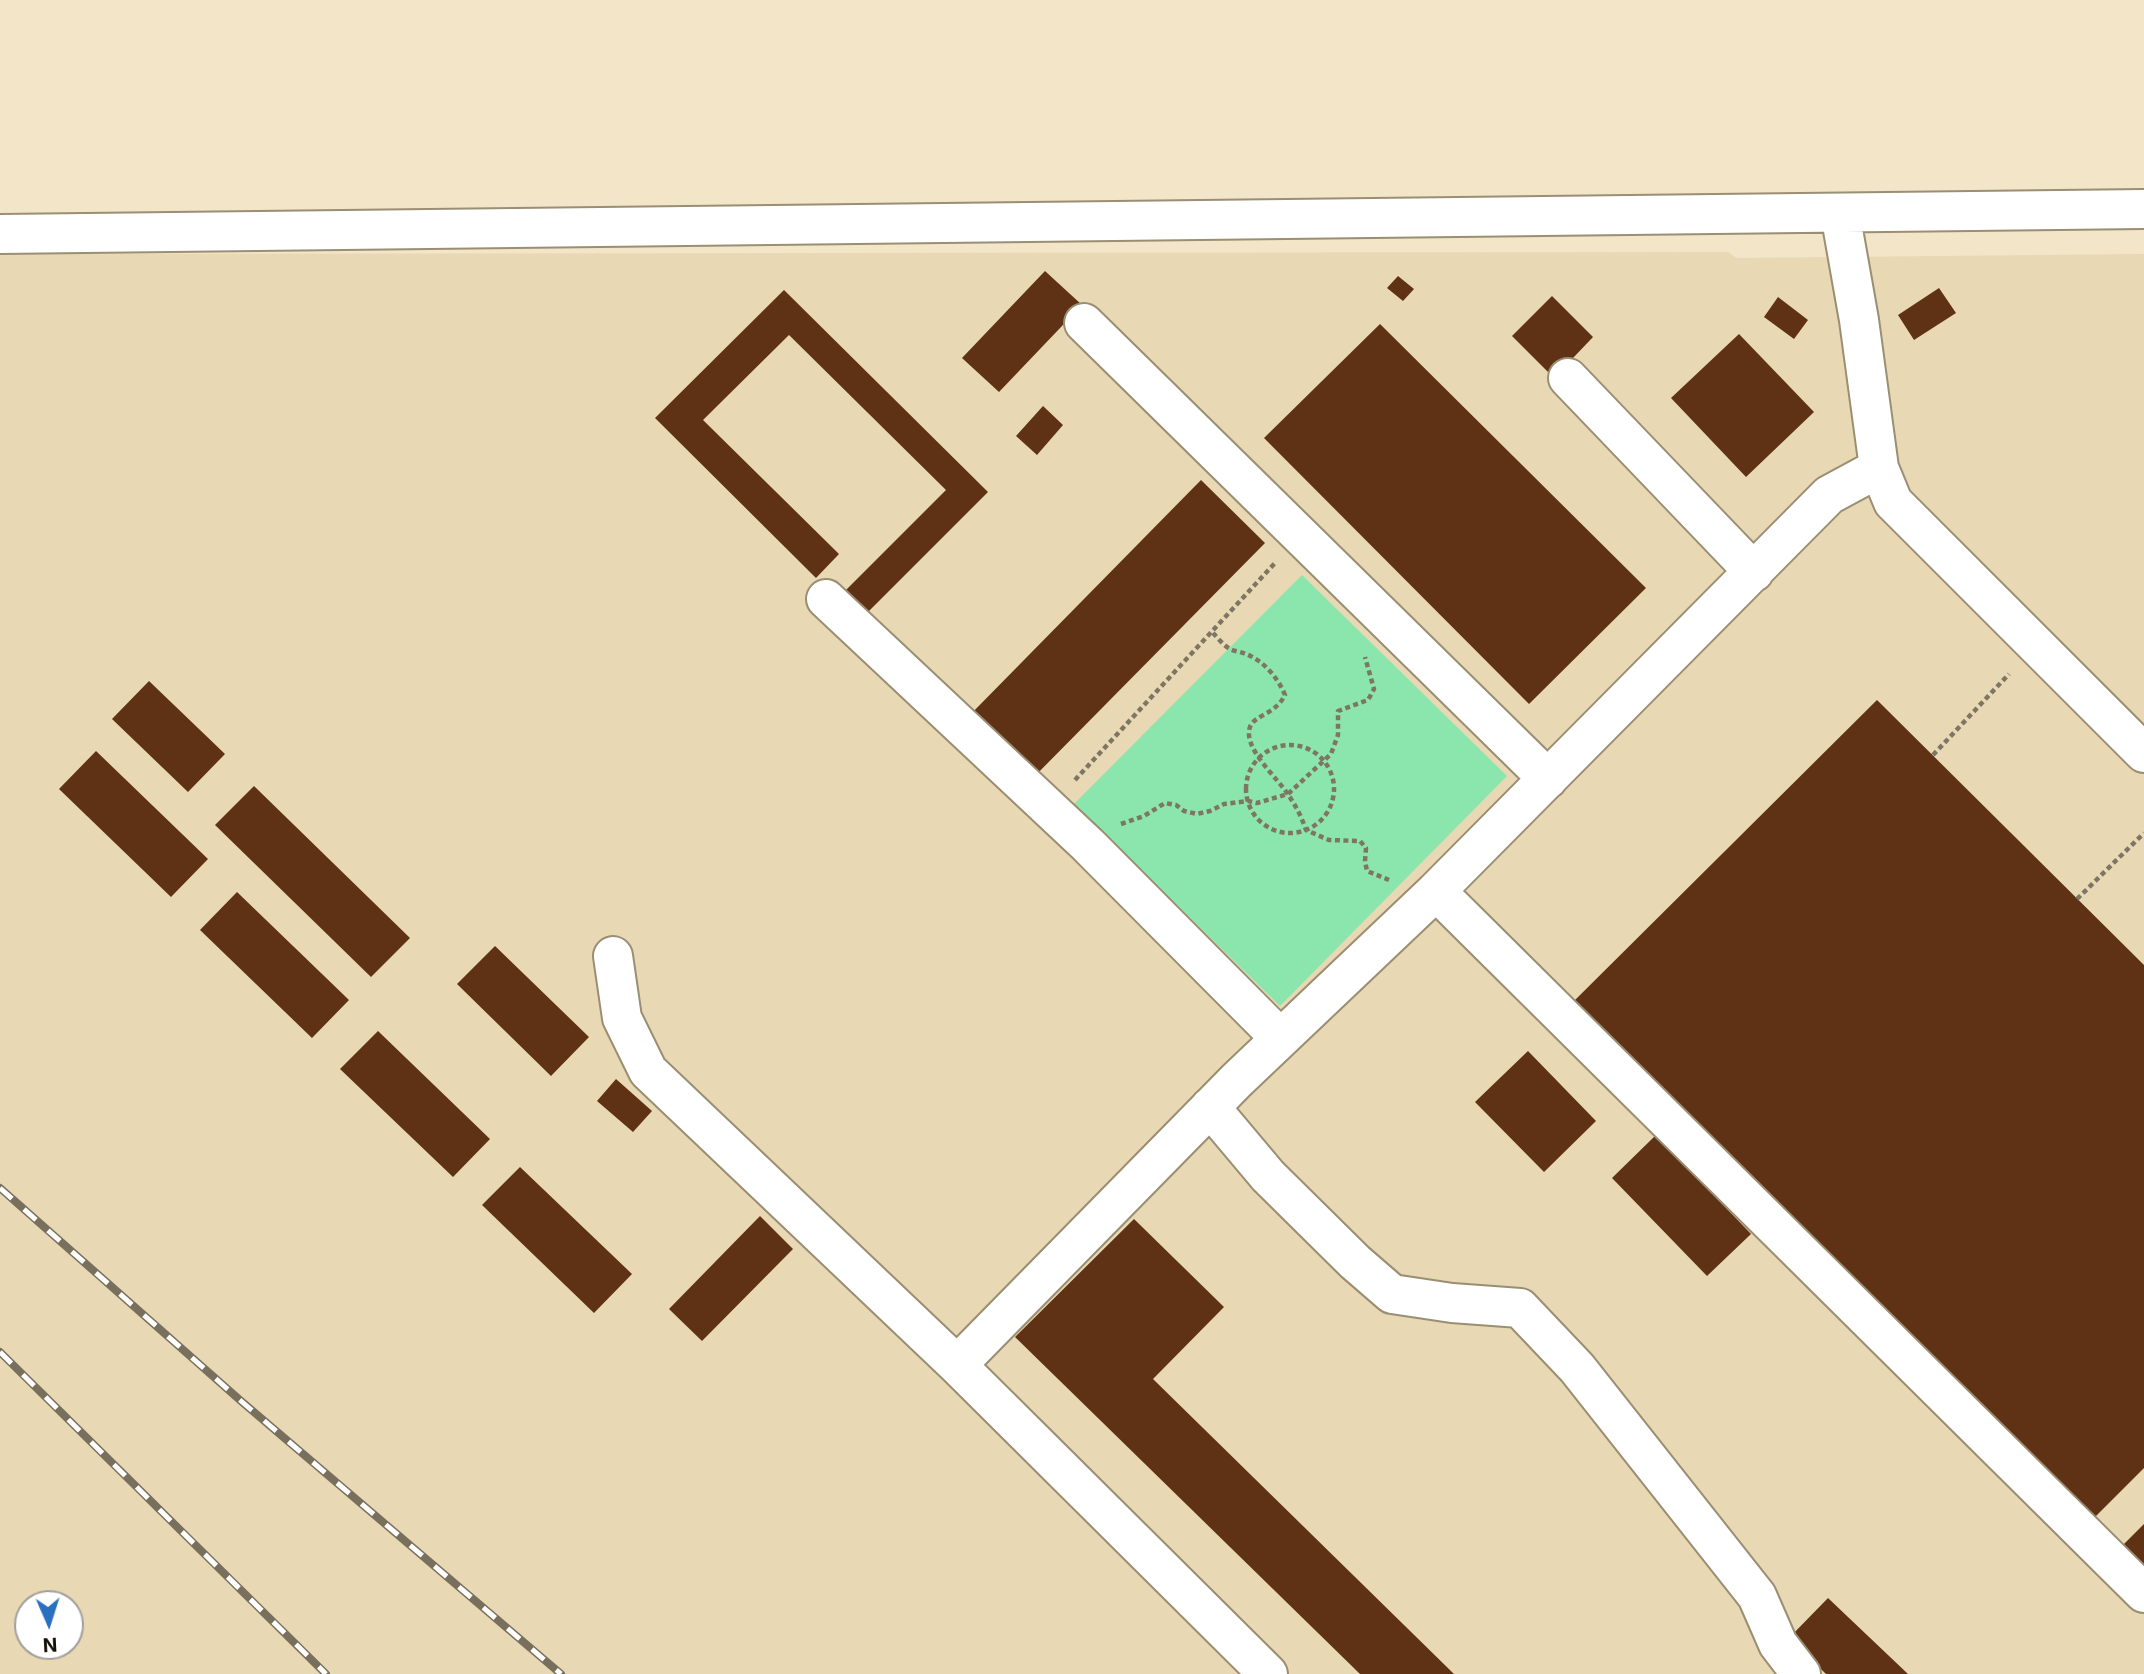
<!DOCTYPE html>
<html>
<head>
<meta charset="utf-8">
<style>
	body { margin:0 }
	#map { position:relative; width:2144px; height:1674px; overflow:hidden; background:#f2e5c8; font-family:Inter,sans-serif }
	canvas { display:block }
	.north { position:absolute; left:14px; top:1590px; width:70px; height:70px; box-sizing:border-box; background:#fff; border:2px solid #a19f9b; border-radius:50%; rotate:177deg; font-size:19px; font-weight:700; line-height:28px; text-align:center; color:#140f06 }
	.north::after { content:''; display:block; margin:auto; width:24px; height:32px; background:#2a70c1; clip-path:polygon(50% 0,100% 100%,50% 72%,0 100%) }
</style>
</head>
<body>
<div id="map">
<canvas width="2144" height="1674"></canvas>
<div class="north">N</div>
</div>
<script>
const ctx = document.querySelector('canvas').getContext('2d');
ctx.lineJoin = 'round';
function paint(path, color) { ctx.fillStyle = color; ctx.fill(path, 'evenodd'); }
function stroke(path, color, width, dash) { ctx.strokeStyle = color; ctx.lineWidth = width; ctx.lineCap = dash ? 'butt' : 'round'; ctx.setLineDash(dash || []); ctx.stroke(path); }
paint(new Path2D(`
	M1728,252L1736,258L2144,254V1674H0V254ZM28,1604H70V1646H28Z`), '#e8d8b4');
paint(new Path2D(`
	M1302,575L1507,776L1280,1006L1074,804Z`), '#8be6ad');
paint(new Path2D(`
	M1045,271L1082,305L999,392L962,358Z
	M1398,276L1414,289L1403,301L1387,288Z
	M1939,288L1956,313L1914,340L1898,315Z
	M784,290L988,492L862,618L840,596L946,490L789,335L703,420L839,554L816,578L655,418Z
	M1552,296L1593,337L1554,378L1512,336Z
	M1778,297L1808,320L1794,339L1764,317Z
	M1380,324L1646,588L1529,704L1264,438Z
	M1739,334L1814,412L1746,477L1671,398Z
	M1043,406L1063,425L1037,455L1016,436Z
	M1201,480L1265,543L1027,784L964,721Z
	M149,681L225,754L188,792L112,719Z
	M1877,700L2144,965V1468L2094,1518L1573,1002Z
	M96,751L208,859L171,897L59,789Z
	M254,786L410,938L371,977L215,825Z
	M237,892L349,1000L312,1038L200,930Z
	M495,946L589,1037L551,1076L457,984Z
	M378,1031L490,1139L453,1177L340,1069Z
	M1528,1051L1596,1121L1544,1172L1475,1102Z
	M616,1079L652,1111L633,1132L597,1101Z
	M1656,1135L1751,1234L1707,1276L1612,1178Z
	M520,1167L632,1274L594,1313L482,1205Z
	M760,1216L793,1249L702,1341L669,1309Z
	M1134,1219L1224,1307L1153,1379L1454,1674H1360L1015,1337Z
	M2144,1524V1570L2121,1547Z
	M1828,1598L1908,1674H1826L1789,1638Z`), '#5f3115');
const minor = new Path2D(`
	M0,234L2144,209
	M1084,323L1548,779
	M1568,378L1754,572
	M1879,468L1893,502L2144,753
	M826,599L1088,845L1280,1038
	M1436,891L2144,1593
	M613,956L622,1018L648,1071L957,1365L1268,1674
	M1210,1107L1268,1176L1355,1262L1392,1294L1452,1303L1520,1308L1577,1368L1757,1596L1778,1644L1801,1674
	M957,1365L1237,1080L1436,891L1829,495L1879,468L1859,320L1840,213`);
stroke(minor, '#9a8e73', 42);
stroke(new Path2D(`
	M1213,633C1218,638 1223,645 1230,649C1234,651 1241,652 1246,654C1264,661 1278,678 1285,695C1275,715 1254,715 1250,727C1242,748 1279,779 1289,796C1296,806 1302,818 1306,830L1329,840L1360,841L1366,848L1365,861L1367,871L1389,880
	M1246 789a44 44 0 1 1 88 0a44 44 0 1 1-88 0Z
	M1933,755L2009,674
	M1075,780L1275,563
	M1121,824L1144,816L1165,803L1176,805L1184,811L1197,814L1210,811L1224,804L1248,801L1257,803L1288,794L1331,754L1338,735V711L1368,700L1374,689L1365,657
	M2077,899L2144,833`), '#7e7663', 4.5, [5, 3.5]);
stroke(minor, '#fff', 38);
const rail = new Path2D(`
	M0,1188L241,1401L561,1674
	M0,1352L326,1674`);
stroke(rail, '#786f5d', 8);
stroke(rail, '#fff', 5, [16]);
</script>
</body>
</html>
